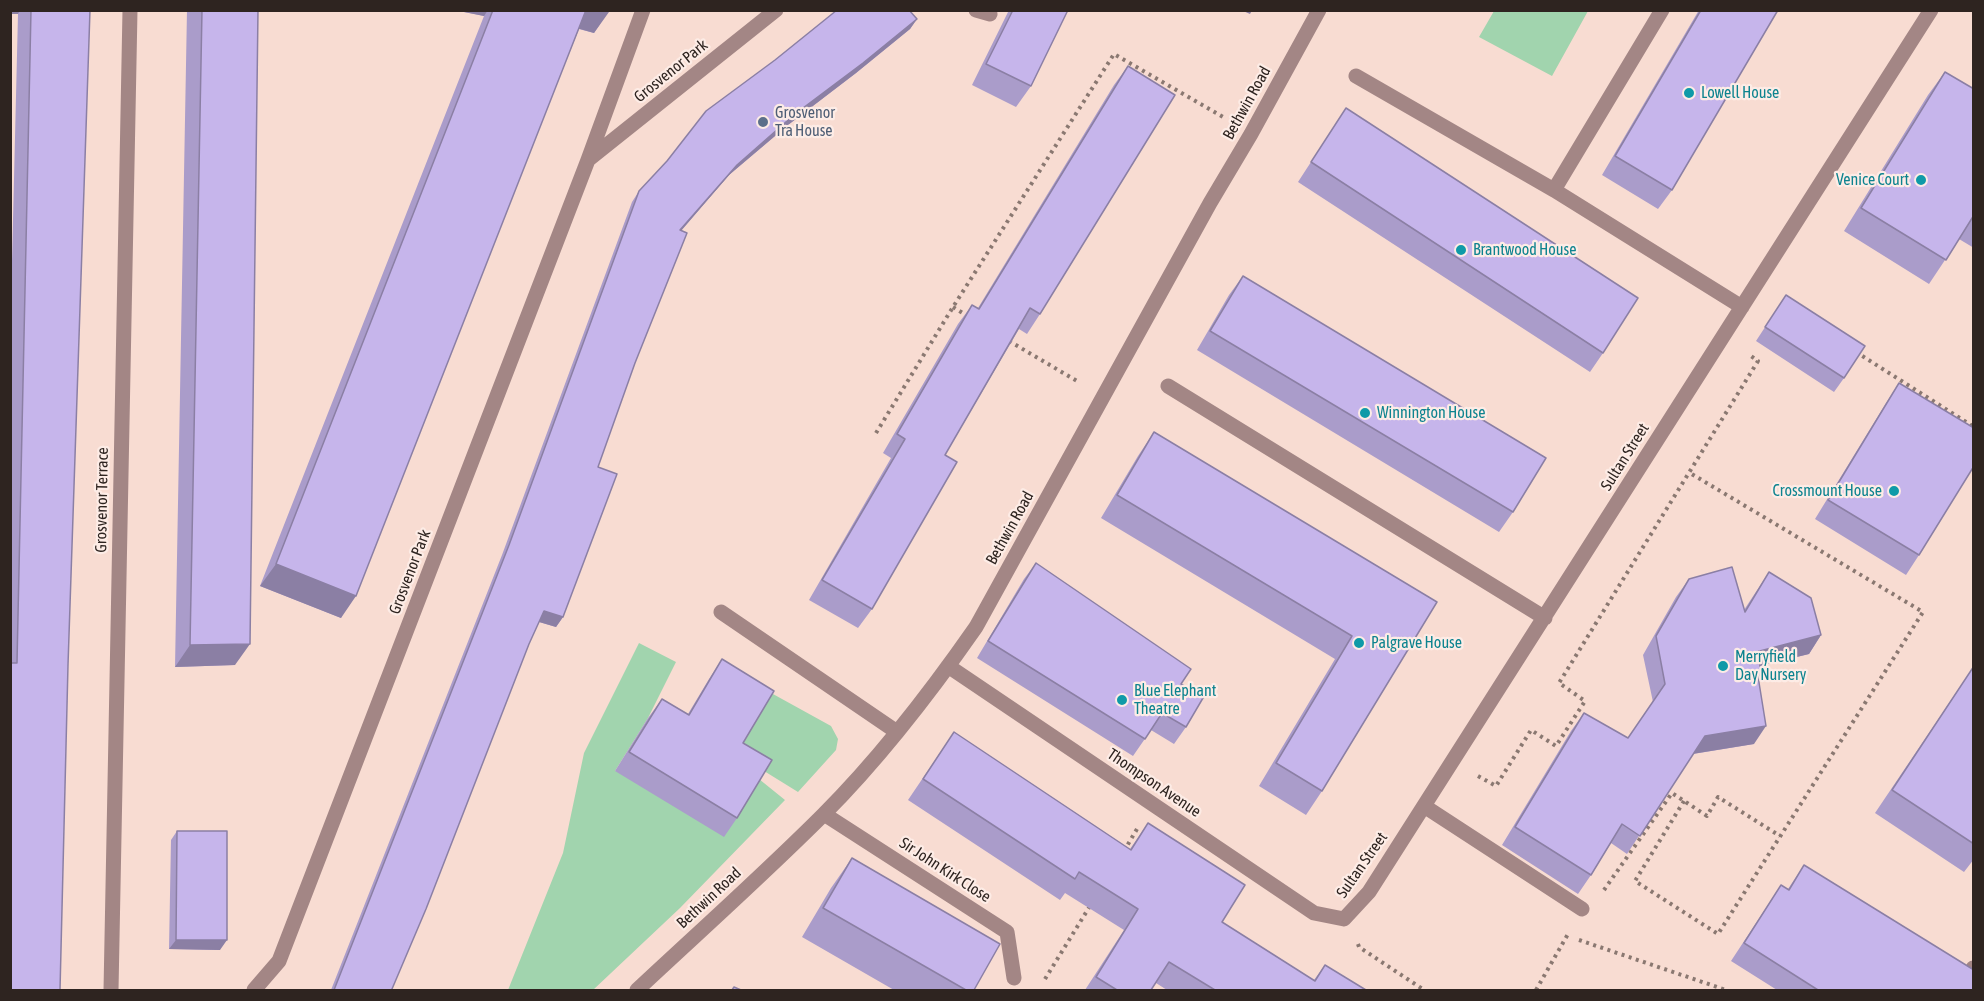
<!DOCTYPE html>
<html>
<head>
<meta charset="utf-8">
<style>
	body { margin:0 }
	#map { position:relative; width:1984px; height:1001px; overflow:hidden; background:#f8dcd2; font-family:"Asap Condensed",sans-serif }
	canvas { display:block }
	.frame { position:absolute; inset:0; border:12px solid #2e2420; pointer-events:none }
</style>
</head>
<body>
<div id="map">
<canvas width="1984" height="1001"></canvas>
<div class="frame"></div>
</div>
<script>
const ctx = document.querySelector('canvas').getContext('2d');
ctx.lineJoin = 'round';
function paint(path, color) { ctx.fillStyle = color; ctx.fill(path, 'evenodd'); }
function stroke(path, color, width, dash) { ctx.strokeStyle = color; ctx.lineWidth = width; ctx.lineCap = dash ? 'butt' : 'round'; ctx.setLineDash(dash || []); ctx.stroke(path); }
function write(font, color, halo, rows, align = 'center') {
  ctx.font = font + ' "Asap Condensed",sans-serif'; ctx.lineWidth = 4.5; ctx.setLineDash([]); ctx.textBaseline = 'middle'; ctx.strokeStyle = halo; ctx.fillStyle = color; for (const [text, x, y, turn = 0] of rows) {
    ctx.save(); ctx.translate(x, y); ctx.rotate((+turn || 0) * Math.PI / 180); ctx.textAlign = isNaN(turn) ? turn : align; if (halo) ctx.strokeText(text, 0, 0); ctx.fillText(text, 0, 0); ctx.restore();
  }
}
paint(new Path2D(`
	M1494,11V10L1588,11L1552,76L1479,37Z
	M639,643L676,662L648,718L615,771L759,779L785,800L680,908L593,990H508L563,853L584,753Z
	M753,683L831,726L838,739L836,750L798,792L735,753Z`), '#a1d4ae');
stroke(new Path2D(`
	M953,307L969,317
	M1009,341L1077,381
	M1856,352L1974,427
	M876,433L953,307L1114,54L1225,118
	M1478,776L1496,786L1531,730L1556,746L1585,701L1559,683L1758,361L1748,354
	M1684,801L1635,881L1718,934L1923,612L1690,473
	M1124,851L1137,829
	M1604,890L1672,793L1707,816L1718,797L1780,836
	M1579,940L1726,990
	M1358,944L1359,947L1424,990
	M1045,979L1090,906
	M1536,990L1568,934`), '#8a7871', 4, [3, 4.5]);
stroke(new Path2D(`
	M976,10L990,14
	M1356,76L1554,190L1742,307
	M588,160L776,10
	M1554,190L1662,10
	M1168,386L1545,618
	M721,612L897,732
	M948,666L1314,913L1344,919L1369,892L1931,10
	M1424,806L1582,909
	M824,814L1007,932L1014,978
	M1973,968H1974
	M111,990L130,10
	M254,990L279,961L588,160L643,10
	M637,990C699,932 763,875 823,815C880,758 930,693 976,627L1210,203L1251,134L1319,10`), '#a38685', 15);
paint(new Path2D(`
	M10,10H90L10,990V343L18,14H10Z
	M187,10H258L235,665L175,667Z
	M454,10H609L594,33L579,29L341,618L260,586L484,16Z
	M1009,10H1068L1031,86L1016,107L972,85Z
	M1699,10H1778L1672,190L1658,209L1602,175Z
	M917,19L910,29L856,73L788,125L729,175L681,231L598,467L563,617L556,627L539,622L529,644L391,990H331L502,555L632,202L639,191Z
	M1128,66L1040,314L1027,334L1019,329L945,455L872,609L858,628L809,600L891,458L883,453L958,324L972,305L978,308L1114,85Z
	M1945,72L1974,89V248L1959,239L1929,284L1844,231L1928,95Z
	M1346,108L1603,353L1590,372L1298,182Z
	M1243,276L1513,512L1499,532L1197,350L1229,295Z
	M1786,295L1844,378L1834,392L1756,341Z
	M1899,383L1919,555L1906,575L1815,519L1886,403Z
	M1154,432L1437,602L1322,791L1306,815L1259,786L1335,659L1101,518L1138,456Z
	M1036,563L1181,684L1186,727L1174,744L1151,730L1133,756L977,658L1024,579Z
	M1769,572L1821,635L1809,654L1760,666L1762,673L1758,678L1754,744L1693,754L1627,854L1611,843L1591,875L1578,894L1502,845L1571,731L1584,713L1628,738L1653,702L1643,655L1676,597L1689,579L1744,610Z
	M722,659L743,743L737,818L724,837L615,771L648,718L662,699L688,714L709,679Z
	M1974,666V859L1964,872L1875,813Z
	M954,732L1130,849L1148,823L1222,922L1314,980L1325,965L1366,990H1167L1156,983L1151,990H1085L1124,930L1065,893L1060,900L908,800Z
	M177,831L220,950L169,949L171,840Z
	M852,858L974,990H894L802,937L831,888Z
	M1804,865L1974,990H1777L1731,961L1781,885L1788,889Z`), '#aa9cca');
paint(new Path2D(`
	M10,10H20L18,14H10Z
	M454,10H488L484,16Z
	M584,10H606L609,12L594,33L573,27Z
	M1241,10H1252L1250,14Z
	M917,19L910,29L856,73L788,125L729,175L673,240L680,230L737,165L795,114Z
	M276,564L356,596L341,618L260,586Z
	M544,611L563,617L556,627L536,621Z
	M1821,635L1809,654L1743,670L1756,652Z
	M250,644L235,665L175,667L190,645Z
	M1766,726L1754,744L1692,754L1705,736Z
	M176,940H227L220,950L169,949Z`), '#8b7fa4');
const building = new Path2D(`
	M31,10H90L68,665L60,990H10V663H17Z
	M202,10H258L250,644L190,645Z
	M493,10H586L356,596L276,564Z
	M837,10H909L917,19L863,63L795,114L737,165L680,230L687,233L635,363L598,467L617,474L563,617L544,611L529,644L426,909L392,989L391,990H334L509,545L639,191L667,161L706,111L775,60Z
	M1013,10H1068L1031,86L986,64Z
	M1701,10H1778L1672,190L1615,156Z
	M1128,66L1175,95L1040,314L1030,308L945,455L957,462L872,609L822,580L905,439L897,434L972,305L979,309Z
	M1945,72L1974,89V215L1946,260L1861,208Z
	M1346,108L1638,298L1603,353L1311,162Z
	M1243,276L1546,458L1513,512L1210,331Z
	M1786,295L1865,346L1844,378L1765,327Z
	M1899,383L1974,428V466L1919,555L1828,500Z
	M1154,432L1437,602L1322,791L1276,763L1352,636L1117,495Z
	M1036,563L1191,669L1181,684L1203,698L1186,727L1162,713L1145,739L988,641Z
	M1732,567L1745,612L1769,572L1811,598L1821,635L1756,652L1762,673L1757,670L1766,726L1705,736L1640,836L1622,824L1591,875L1515,827L1584,713L1628,738L1665,684L1656,636L1689,579Z
	M722,659L774,691L743,743L772,760L737,818L629,752L662,699L689,715Z
	M1974,666V844L1892,790Z
	M954,732L1131,850L1148,823L1245,885L1222,922L1315,981L1325,965L1366,990H1215L1169,962L1151,990H1117L1096,977L1138,909L1079,872L1075,879L923,779Z
	M177,831H227V940H176Z
	M852,858L1000,944L974,990H966L823,908Z
	M1804,865L1974,970V990H1818L1744,943L1781,885L1789,890Z
	M734,987L741,990H732Z`);
paint(building, '#c6b5eb');
stroke(building, '#8b7fa4', 1.5);
for (const [x, y, r, color] of [
	[1689,93,6,"#0f9aa8"],
	[763,122,6,"#5c6f8a"],
	[1921,180,6,"#0f9aa8"],
	[1461,250,6,"#0f9aa8"],
	[1365,413,6,"#0f9aa8"],
	[1894,491,6,"#0f9aa8"],
	[1359,643,6,"#0f9aa8"],
	[1723,666,6,"#0f9aa8"],
	[1122,700,6,"#0f9aa8"]
]) { const dot = new Path2D(); dot.arc(x, y, r, 0, 2 * Math.PI); ctx.fillStyle = color; ctx.fill(dot); stroke(dot, '#fdece6', 2); }
write('16px', '#2e2420', '#fdece6', [
	["Grosvenor Park",671,71,-39],
	["Bethwin Road",1247,103,-61],
	["Sultan Street",1625,457,-58],
	["Grosvenor Terrace",102,500,-89],
	["Bethwin Road",1010,528,-61],
	["Grosvenor Park",410,572,-69],
	["Thompson Avenue",1154,783,34],
	["Sultan Street",1362,865,-55],
	["Sir John Kirk Close",945,870,33],
	["Bethwin Road",709,898,-43]
]);
write('16px', '#0d838f', '#fdece6', [
	["Lowell House",1701,93],
	["Venice Court",1909,180,"right"],
	["Brantwood House",1473,250],
	["Winnington House",1377,413],
	["Crossmount House",1882,491,"right"],
	["Palgrave House",1371,643],
	["Merryfield",1735,657],
	["Day Nursery",1735,675],
	["Blue Elephant",1134,691],
	["Theatre",1134,709]
], 'left');
write('16px', '#4e5e75', '#fdece6', [
	["Grosvenor",775,113],
	["Tra House",775,131]
], 'left');
</script>
</body>
</html>
